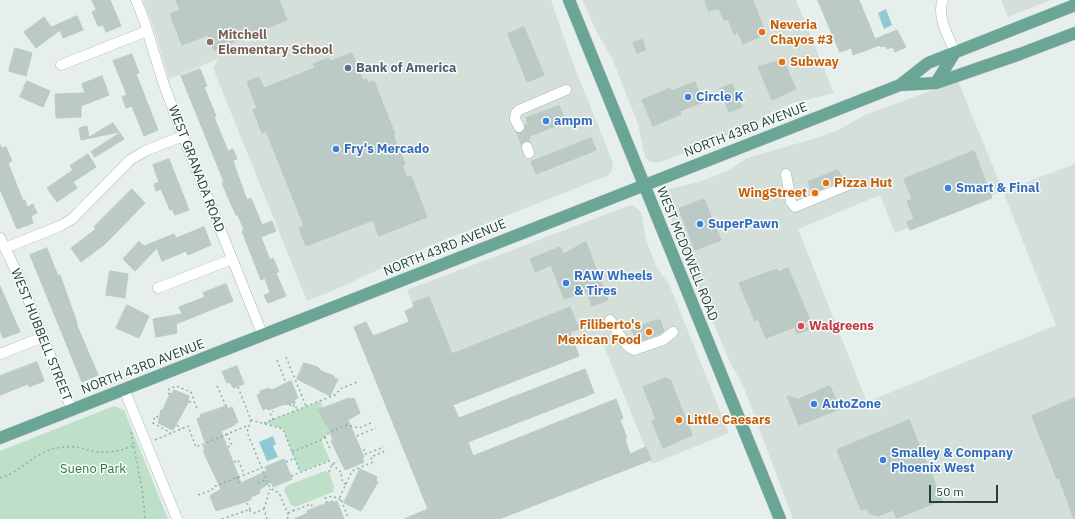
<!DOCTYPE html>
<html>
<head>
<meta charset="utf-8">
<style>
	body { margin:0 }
	#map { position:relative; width:1075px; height:519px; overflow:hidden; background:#e6efeb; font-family:"IBM Plex Sans",sans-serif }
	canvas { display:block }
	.scale { position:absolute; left:929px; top:485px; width:69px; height:18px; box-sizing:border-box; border:2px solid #24423a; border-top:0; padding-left:5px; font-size:12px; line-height:14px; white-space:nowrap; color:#24423a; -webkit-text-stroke:3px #f7fbf9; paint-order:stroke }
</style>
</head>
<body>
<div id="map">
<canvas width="1075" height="519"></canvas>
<div class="scale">50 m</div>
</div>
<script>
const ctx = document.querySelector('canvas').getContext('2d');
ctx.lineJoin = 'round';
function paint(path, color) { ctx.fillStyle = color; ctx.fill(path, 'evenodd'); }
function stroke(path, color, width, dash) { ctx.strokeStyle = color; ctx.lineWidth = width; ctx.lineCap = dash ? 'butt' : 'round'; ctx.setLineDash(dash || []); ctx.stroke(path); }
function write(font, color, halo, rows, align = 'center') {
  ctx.font = font + ' "IBM Plex Sans",sans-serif'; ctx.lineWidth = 3; ctx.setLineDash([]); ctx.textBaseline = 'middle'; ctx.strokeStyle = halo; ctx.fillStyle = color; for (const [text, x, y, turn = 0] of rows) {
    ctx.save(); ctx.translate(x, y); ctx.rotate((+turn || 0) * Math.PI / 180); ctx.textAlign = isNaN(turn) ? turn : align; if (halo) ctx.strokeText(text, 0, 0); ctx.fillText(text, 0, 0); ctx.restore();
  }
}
paint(new Path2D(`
	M143,0H551L572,61L613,163L612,171L607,176L434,244L332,291L307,301L213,68L218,59L169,79L153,26Z
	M583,0H796L834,93L793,103L775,111L749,126L661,162L656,163L649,161L645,157L638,124L612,58L595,29Z
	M1001,0H1051L1008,17Z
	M958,81L1003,191L1075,164V519H793L744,388L728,358L663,199L664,193L668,189L699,182L727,171L747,158L813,139L838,130L867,114ZM1003,191L1056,325L867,402L798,229L880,195L895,233Z
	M633,205L641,212L646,240L657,268L669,284L729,433L652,464L599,334L447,393L407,290L628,206Z`), '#d4dfda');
paint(new Path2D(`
	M320,401L323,408L318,411L324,425L328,424L331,431L321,440L330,460L300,472L283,429L264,423Z
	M114,406L124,410L168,519H0V451Z
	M325,471L329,472L334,487L333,492L295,507L291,505L284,490L286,486Z`), '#bfe0c8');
paint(new Path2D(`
	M886,9L892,25L884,29L878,13Z
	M273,436L276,444L273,446L278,457L267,461L259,442Z`), '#8ec9d4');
const building = new Path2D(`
	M92,0H110L121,26L106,32L103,25L98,26L92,12L96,10Z
	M176,0H279L287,20L214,50L208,35L182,45L170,14L180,10Z
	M705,0H753L766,34L743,44L738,32L734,34L728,19L724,21L719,8L709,11Z
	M818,0H859L875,39L897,30L906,47L895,52L893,47L887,49L885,46L881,47L880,45L853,55L851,48L840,52Z
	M77,16L83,30L63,38L60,30L36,48L24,32L44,17L51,27Z
	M524,27L544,75L527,82L508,34Z
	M642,39L646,50L637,53L633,43Z
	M15,48L32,53L26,76L9,71Z
	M352,53L363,80L366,79L368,83L374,81L395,134L393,135L405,164L402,165L407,178L411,176L427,217L379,236L373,220L306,246L299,228L304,226L266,131L262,133L253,110L257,108L247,82L259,77L264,88L315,68L313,64L329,58L330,61Z
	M132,54L139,73L136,74L158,130L144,136L132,106L126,108L122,97L127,95L113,61Z
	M783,60L796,89L772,100L758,67Z
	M200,69L207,86L204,87L216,116L214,117L228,151L233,149L237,159L233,160L236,170L247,200L251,198L262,225L272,221L276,231L261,237L270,260L273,258L279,272L276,273L286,296L268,303L264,295L270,293L265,278L261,280L242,231L244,230L238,215H236L230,202L222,183L224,182L181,76Z
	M102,76L109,95L81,106V117L56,118L55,94L85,93L82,84Z
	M27,81L50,91L43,107L20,97Z
	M695,82L703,102L680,111L681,114L653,126L642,100L670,88L671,91Z
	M732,84L742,107L729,112L720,89Z
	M559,106L566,122L530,136L529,141H525L521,144L517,133H522L525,130V125L528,124L526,118Z
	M113,123L119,132L81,140L79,128L87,126L89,137Z
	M120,133L124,139L95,157L91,152Z
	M591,138L596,150L536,174L531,162Z
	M0,145L2,148L6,147L12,161L8,163L23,201L25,200L27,207L33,204L37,213L31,216L33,223L17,229L0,189Z
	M974,151L992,198L910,230L907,222L914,219L907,201L912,199L904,179Z
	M88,154L96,167L73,182L77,188L57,202L47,188L73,170L70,166Z
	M169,159L189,210L175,215L172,209L170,210L161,189L156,191L154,184L159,182L153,165Z
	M838,170L843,180L812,193L808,182Z
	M132,189L145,203L105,244L81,262L71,248L96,229L94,227Z
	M704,199L721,240L695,250L679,209Z
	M204,227L211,245L188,255L186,251L162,261L157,248L135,271L123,259L139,241L144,246L174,234L176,238Z
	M586,242L608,300L592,306L586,291L564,299L551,265L535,272L530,259L560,247L563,254Z
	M47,248L58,276L60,275L77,323H76L98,375L82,382L30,255Z
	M788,268L810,320L805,322L808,330L797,334L795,327L766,338L758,319L755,321L739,283L777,269L778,272Z
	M110,271L128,274L125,298L106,295Z
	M226,284L233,301L176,324L177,333L156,337L153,319L182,314L179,307L205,297L203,293Z
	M0,286L20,332L3,338L0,330Z
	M429,297L452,354L570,307L579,329L570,332L579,356L453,405L459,418L585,369L594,393L468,442L473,456L616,399L623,418L620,420L627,438L625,439L630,454L646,447L651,460L499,519H404L428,509L354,327L366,322L373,336L409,322L405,311L414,307L413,303Z
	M127,305L149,316L139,338L116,328Z
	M656,320H660L664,331L660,334L637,342L632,330Z
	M37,362L44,381L29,387L28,384L0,395V376Z
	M304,363L318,367L321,371L334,376V378L338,379L330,396L297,379Z
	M237,366L244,384L233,388L230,382L227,383L222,372Z
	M666,378L667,380L670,379L692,435L663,448L652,421L656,419L643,387Z
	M291,381L298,398L294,400L295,402L286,405L285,404L268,410L267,408L263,410L257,395L261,393L260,391L269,388L270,390L274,389Z
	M830,386L840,409L799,425L787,396L798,399Z
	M174,390L189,396L188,400L189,401L173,430L158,423L161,410H163L170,393L172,394Z
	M350,398V400L354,398L360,413L348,420L364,457L362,458L364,462L345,470L331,441L333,440L327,424L325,425L318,410Z
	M1075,398V519H1074L1059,478L1057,479L1032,416Z
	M227,406L228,409L232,407L238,422L234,424L235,425L221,431L241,483L267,471L265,467L284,459L292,479L273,487L271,482L259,490L260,493L251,497V499L248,501L216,511L210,496L221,489L203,451L205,450L203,446L206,445L197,419L201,417L200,415Z
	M909,420L942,500L897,518L893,510L878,516L869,513L867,508L861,510L837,450Z
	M360,469L377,477L376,481L378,482L361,511L344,503Z
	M333,501V503L337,501L344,519H294L308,513L307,511Z`);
paint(building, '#bbcac4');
stroke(building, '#b8c9c2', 1);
stroke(new Path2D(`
	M519,127L527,147`), '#bfccc8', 10, [10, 5]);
const minor = new Path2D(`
	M136,0L144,20L163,82L183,136L263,336
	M943,0C936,16 949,38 955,52
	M61,65L147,31
	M519,127L515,119L516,113L519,110L566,90
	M527,147L529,153
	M786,174L791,202L795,207L853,183
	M0,238L20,279L72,410
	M5,248L60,226L72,219L130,160L145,151L183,136
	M158,288L232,259
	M610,320C618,331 623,345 634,350L663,340L673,332
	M0,354L43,337
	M124,389L177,519`);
const major = new Path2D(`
	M569,0L780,519
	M936,83L955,52
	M900,85L936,83L1020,54L1075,33
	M0,438L900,85L928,63L1075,5`);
stroke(minor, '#a8b8b2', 11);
stroke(major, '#c2cac8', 13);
stroke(new Path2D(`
	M286,357L306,406
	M277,360L286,383
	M217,386L226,406
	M238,387L251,420L283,429L300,472
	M170,394L168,393L169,389L176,386L191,392L197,409
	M189,402H195
	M294,402L297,410
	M290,404L291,407L295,405
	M158,417L155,416L153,423L171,433
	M251,420L247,432L270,488L279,493L289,516L287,519
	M273,420L270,413L273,411
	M264,423L335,395L340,389L357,382
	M177,425L181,429
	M131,432L143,495L145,519
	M357,436L376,428
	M325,437L329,447L333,446
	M155,440L188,426L196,447L227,434
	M228,447L232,445L227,434L249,425
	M363,450H365L366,454L384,447
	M292,452L321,440L330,432L347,425L359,428L373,422
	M234,462L238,460L244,474
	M286,462L295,458
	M329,472L332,464L338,461
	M291,476L329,461L342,473L341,477L343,483L346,484L340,497L348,517
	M237,477L239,483
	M0,478C21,472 35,452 57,448C76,444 83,450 99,452C111,453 122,450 133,446
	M258,483L267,479
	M346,484L352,471L373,462L371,457L385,451
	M198,495L212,490L213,487L262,468
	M247,503L250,509L248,510L255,513L264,509L267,519
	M327,503L325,498L332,496L341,500
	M264,509L270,489
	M293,511L311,504L313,508
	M288,513L293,511L295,507
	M222,519L248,510`), '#86b3a5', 1.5, [2, 3]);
stroke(minor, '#fff', 10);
stroke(major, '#6aa596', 12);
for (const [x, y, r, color] of [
	[762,32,4,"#e8710a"],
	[210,42,4,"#8d6e63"],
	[782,62,4,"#e8710a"],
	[348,68,4,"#5c6f8a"],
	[688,97,4,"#3f7fe0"],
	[546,121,4,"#3f7fe0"],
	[336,149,4,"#3f7fe0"],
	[826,183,4,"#e8710a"],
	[948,188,4,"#3f7fe0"],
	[815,193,4,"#e8710a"],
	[700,224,4,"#3f7fe0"],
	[566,283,4,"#3f7fe0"],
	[801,326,4,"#e0444e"],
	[649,332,4,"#e8710a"],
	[814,404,4,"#3f7fe0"],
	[679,420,4,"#e8710a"],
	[883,460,4,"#3f7fe0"]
]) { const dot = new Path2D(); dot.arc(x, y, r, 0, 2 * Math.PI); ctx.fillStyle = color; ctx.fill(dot); stroke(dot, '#f7fbf9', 1.5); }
write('bold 13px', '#c56008', '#f7fbf9', [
	["Neveria",770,25],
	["Chayos #3",770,40],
	["Subway",790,62],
	["Pizza Hut",834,183],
	["WingStreet",807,193,"right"],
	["Filiberto's",641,325,"right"],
	["Mexican Food",641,340,"right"],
	["Little Caesars",687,420]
], 'left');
write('bold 13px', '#785e54', '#f7fbf9', [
	["Mitchell",218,35],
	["Elementary School",218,50]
], 'left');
write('bold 13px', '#4e5e75', '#f7fbf9', [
	["Bank of America",356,68]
], 'left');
write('bold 13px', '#366cbe', '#f7fbf9', [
	["Circle K",696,97],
	["ampm",554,121],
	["Fry's Mercado",344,149],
	["Smart & Final",956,188],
	["SuperPawn",708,224],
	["RAW Wheels",574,276],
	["& Tires",574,291],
	["AutoZone",822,404],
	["Smalley & Company",891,453],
	["Phoenix West",891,468]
], 'left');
write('13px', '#24423a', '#f7fbf9', [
	["NORTH 43RD AVENUE",746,130,-21],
	["WEST GRANADA ROAD",196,169,69],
	["NORTH 43RD AVENUE",445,248,-22],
	["WEST MCDOWELL ROAD",687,254,68],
	["WEST HUBBELL STREET",41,335,68],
	["NORTH 43RD AVENUE",143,367,-21]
]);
write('bold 13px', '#be3a42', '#f7fbf9', [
	["Walgreens",809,326]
], 'left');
write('13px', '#2d7a4b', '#f7fbf9', [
	["Sueno Park",93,469]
]);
</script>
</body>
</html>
